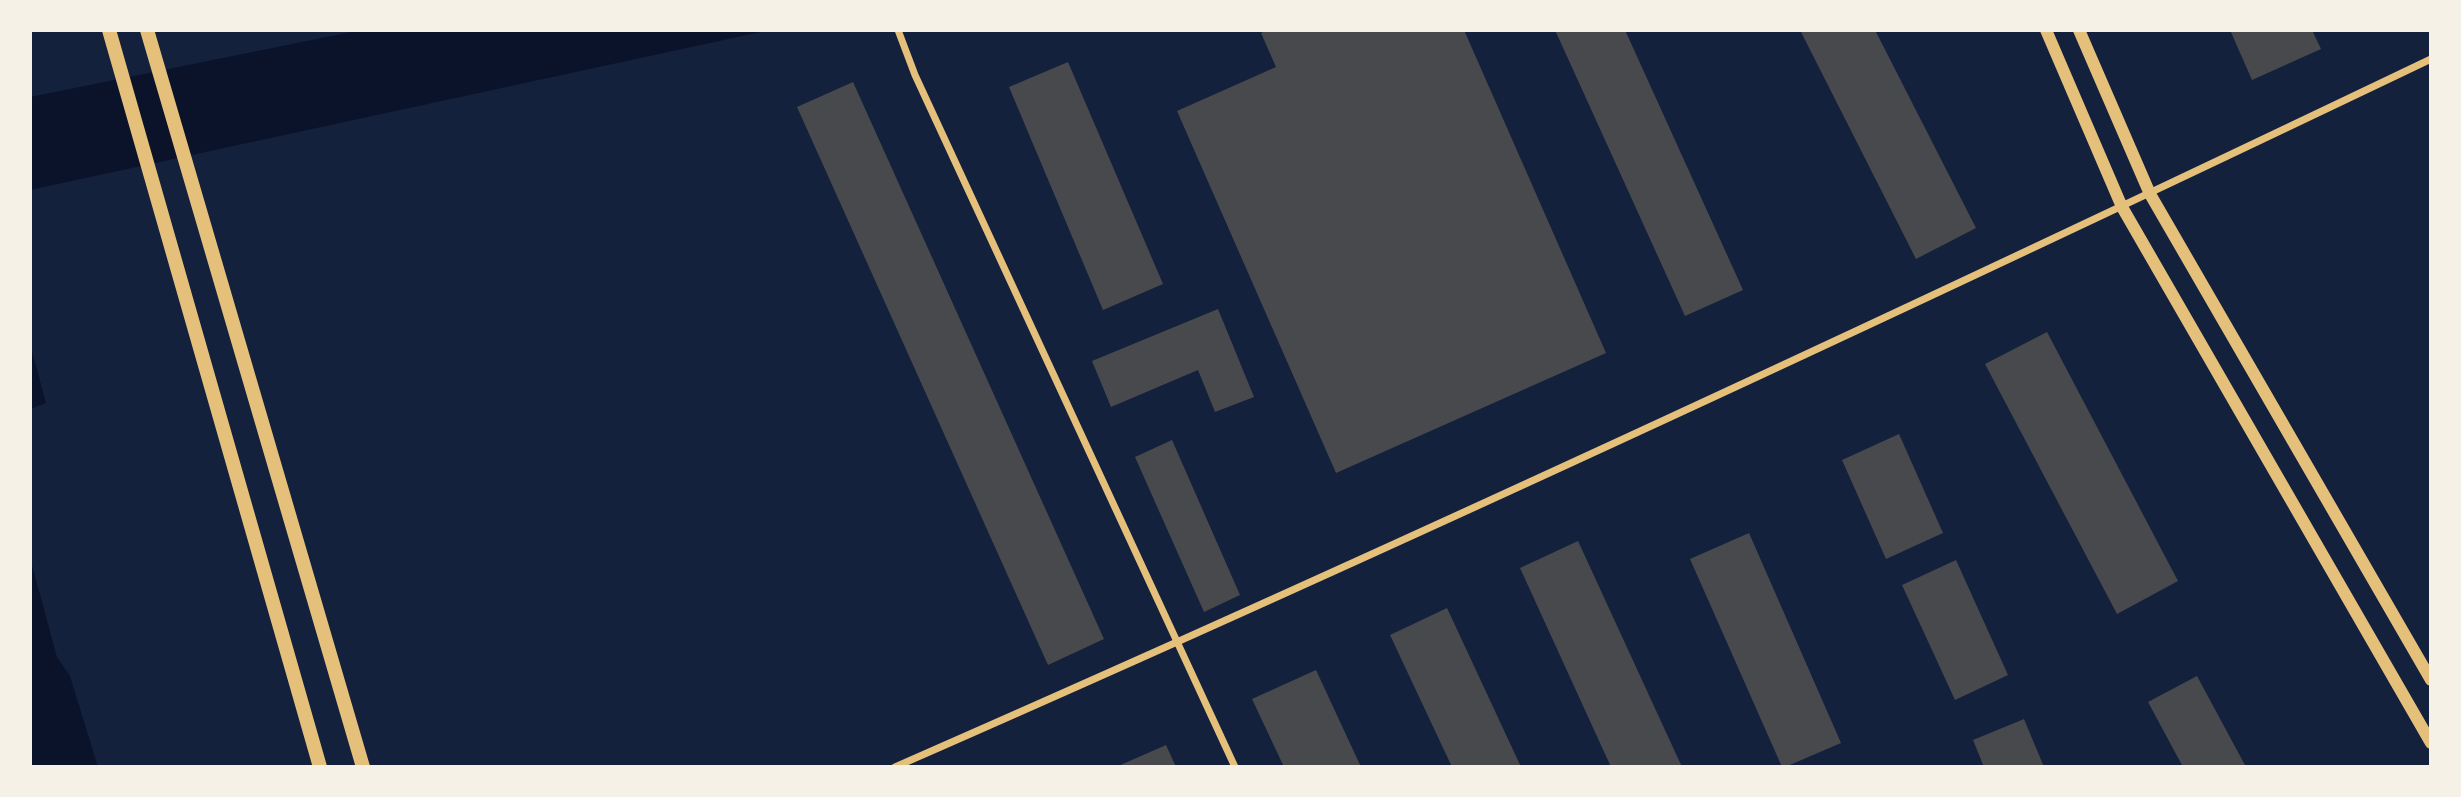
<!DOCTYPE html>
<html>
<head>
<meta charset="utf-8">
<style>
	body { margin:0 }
	#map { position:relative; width:2461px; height:797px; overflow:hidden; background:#14213d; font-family:Montserrat,sans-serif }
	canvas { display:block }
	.frame { position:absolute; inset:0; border:32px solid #f6f1e7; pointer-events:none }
</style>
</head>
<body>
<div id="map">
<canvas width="2461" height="797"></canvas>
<div class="frame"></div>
</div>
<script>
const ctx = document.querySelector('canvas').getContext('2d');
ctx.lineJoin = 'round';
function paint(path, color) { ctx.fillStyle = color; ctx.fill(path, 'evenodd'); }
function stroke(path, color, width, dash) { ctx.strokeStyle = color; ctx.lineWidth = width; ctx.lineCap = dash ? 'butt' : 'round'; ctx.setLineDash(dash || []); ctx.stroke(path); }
paint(new Path2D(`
	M361,30H770L30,190V97Z
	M30,344L46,403L30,409Z
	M30,558L57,657L70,676L98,767H30Z`), '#0b132b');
paint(new Path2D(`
	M1267,30H1464L1606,353L1336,473L1177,111L1276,67L1261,33Z
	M1555,30H1625L1743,290L1685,316Z
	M1800,30H1875L1976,228L1916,259Z
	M2230,30H2312L2321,49L2252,80Z
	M1068,62L1163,284L1103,310L1009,87Z
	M853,82L1104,639L1048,665L797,107Z
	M1218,309L1254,397L1215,412L1198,370L1111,407L1092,361Z
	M2047,332L2178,581L2117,614L1985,364Z
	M1899,434L1943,533L1886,559L1842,460Z
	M1172,440L1240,595L1204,612L1135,457Z
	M1749,533L1841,743L1785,767H1782L1690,559Z
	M1578,541L1682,767H1611L1520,568Z
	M1956,560L2008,675L1955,700L1902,585Z
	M1447,608L1521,767H1452L1390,635Z
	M1316,670L1361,767H1284L1252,699Z
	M2197,676L2246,767H2183L2148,702Z
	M2024,719L2044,767H1984L1973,740Z
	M1166,745L1176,767H1116Z`), '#48494c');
stroke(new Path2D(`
	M898,30L915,75L1235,767
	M895,767C1411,541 1923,302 2431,59`), '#e5c07b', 7);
stroke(new Path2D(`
	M2046,30L2122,207L2431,743
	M2079,30L2150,194L2431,680`), '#e5c07b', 12);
stroke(new Path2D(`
	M109,30L320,767
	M147,30L363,767`), '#e5c07b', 14);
</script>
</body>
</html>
